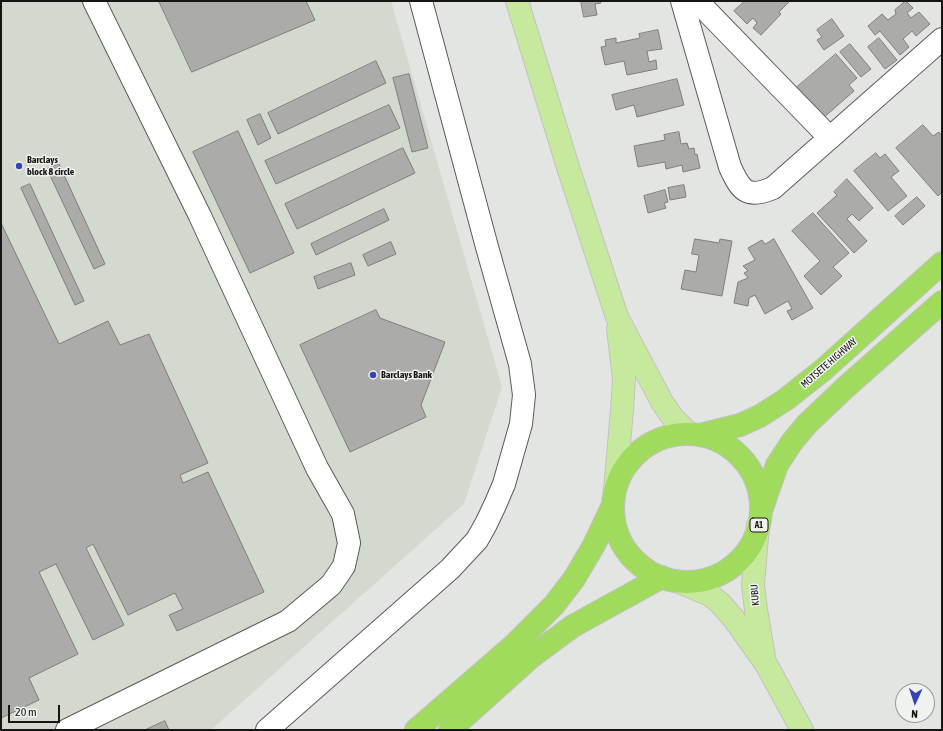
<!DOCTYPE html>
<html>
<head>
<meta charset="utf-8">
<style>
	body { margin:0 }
	#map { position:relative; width:943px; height:731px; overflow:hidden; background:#e3e5e2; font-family:"Asap Condensed",sans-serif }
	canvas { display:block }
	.frame { position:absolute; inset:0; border:2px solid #151514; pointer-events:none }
	.north { position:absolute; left:895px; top:683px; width:40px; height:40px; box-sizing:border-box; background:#f0f2ef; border:1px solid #989a97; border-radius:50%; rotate:183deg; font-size:11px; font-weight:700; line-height:16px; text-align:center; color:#151514 }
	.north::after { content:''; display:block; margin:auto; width:14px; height:18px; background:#3545b7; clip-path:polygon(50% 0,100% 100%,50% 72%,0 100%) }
	.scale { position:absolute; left:8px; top:705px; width:52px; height:18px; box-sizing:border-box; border:2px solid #151514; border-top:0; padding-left:5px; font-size:12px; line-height:14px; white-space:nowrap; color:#151514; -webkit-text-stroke:3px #f0f2ef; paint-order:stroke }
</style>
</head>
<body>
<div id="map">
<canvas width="943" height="731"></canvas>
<div class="frame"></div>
<div class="north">N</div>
<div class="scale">20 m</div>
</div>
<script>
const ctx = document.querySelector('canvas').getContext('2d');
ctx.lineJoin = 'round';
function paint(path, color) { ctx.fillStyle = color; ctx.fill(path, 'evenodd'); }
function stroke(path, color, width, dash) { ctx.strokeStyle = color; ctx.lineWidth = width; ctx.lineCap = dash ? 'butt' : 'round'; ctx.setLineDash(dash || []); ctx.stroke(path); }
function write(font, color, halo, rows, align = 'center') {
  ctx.font = font + ' "Asap Condensed",sans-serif'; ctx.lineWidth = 3; ctx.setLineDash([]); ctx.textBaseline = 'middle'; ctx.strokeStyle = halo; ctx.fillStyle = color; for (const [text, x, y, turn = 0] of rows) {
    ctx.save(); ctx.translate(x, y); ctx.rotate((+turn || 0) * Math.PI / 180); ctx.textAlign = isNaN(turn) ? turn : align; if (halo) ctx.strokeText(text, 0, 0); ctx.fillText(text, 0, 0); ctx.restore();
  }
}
paint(new Path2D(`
	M1,1H391L502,387L464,504L211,730H1Z`), '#d4d9d0');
const building = new Path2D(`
	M159,1H306L315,20L192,72Z
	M581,1H600L601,3L595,4L597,15L584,17Z
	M745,1H790L779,12L781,14L761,35L753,28L757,23L753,18L747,24L734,11Z
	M906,1L913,8L907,13L911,18L919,12L930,24L916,36L912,31L903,39L909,47L900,55L880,31L875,35L868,26L882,14L888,20L896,14L895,10Z
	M832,19L844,36L824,50L817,40L822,37L817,30Z
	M658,30L662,49L647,51L649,62L656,60L657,69L627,75L624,61L605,65L601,47L606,46L605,40L616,38V43L640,38L639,34Z
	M879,38L897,60L885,69L868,47Z
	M850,44L871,69L861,77L840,52Z
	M836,54L857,78L849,85L854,91L822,119L796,88Z
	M376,61L386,83L278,134L268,113Z
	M409,74L428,148L412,152L393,78Z
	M677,79L684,105L637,117L634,105L616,110L612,95Z
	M389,105L400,128L276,184L265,161Z
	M260,114L271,138L258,145L247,120Z
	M923,125L933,136L939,132L942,136V151L941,152L942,153V192L938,196L896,148Z
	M238,131L294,253L250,273L193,152Z
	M679,132L681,144L687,143L689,149L694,148L695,155L697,154L700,168L683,172L682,165L666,169L665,162L638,167L634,146L665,140L664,135Z
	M403,148L415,173L297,229L285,204Z
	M876,153L880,158L885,154L899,171L891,177L907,196L888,211L854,171Z
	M59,164L105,264L94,269L47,169Z
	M847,179L873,208L859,221L852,214L847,219L867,241L854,253L817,213L837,195L834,192Z
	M30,184L84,301L75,305L21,188Z
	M684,185L686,197L670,200L668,188Z
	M665,190L668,202L664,203L666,208L648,213L644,196Z
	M917,197L925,206L903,225L895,216Z
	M384,209L389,220L316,255L311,244Z
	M813,213L849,253L833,267L842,276L821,295L804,276L820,261L792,231Z
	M1,223L59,344L108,321L120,345L149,334L208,463L180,475L183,483L208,472L264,592L177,631L169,615L183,609L175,593L128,615L93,544L86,548L124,625L93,640L56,564L39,572L78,654L29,678L39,700L1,718Z
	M695,239L719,243L720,239L732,241L722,296L681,289L685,270L696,272L699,255L692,254Z
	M774,239L813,308L792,320L787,311L792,309L788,301L765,314L755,295L749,298L748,306L734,303L738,282L748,278L744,273L748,271L743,266L755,260L748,248L762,240L765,244Z
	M391,242L396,254L368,266L363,255Z
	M351,263L355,275L318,289L314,277Z
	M376,310L380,318L445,342L421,405L426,417L350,452L300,345Z
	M165,721L169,730H145Z`);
paint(building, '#abacaa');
stroke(building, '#7e7f7d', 1);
const minor = new Path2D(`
	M682,1L730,167C741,191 747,199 773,188L942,39
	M697,1L830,138
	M67,730L288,621L331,585L344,566L349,543L343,514L317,468L200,216L94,1
	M267,730L450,569L477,540L486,524L495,505L504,484L521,424L524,395L520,364L487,247L421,1`);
const major = new Path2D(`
	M517,1L567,164L617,317L662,402L673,418L689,434
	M615,490L622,410L624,378L618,329
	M758,525L753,585L756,610L764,657
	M677,581L710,595L720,603L734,619L766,664L802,730`);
const highway = new Path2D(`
	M613 508a74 74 0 1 1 148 0a74 74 0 1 1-148 0Z
	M700,435L740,425L760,416L785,400L823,370L942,263
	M762,508L777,465L792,442L807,424L846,387L942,302
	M416,730L515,644L554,605L574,579L594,545L613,505
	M450,730L531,657L573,626L662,577`);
stroke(minor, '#5a5b59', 24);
stroke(major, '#c2c2c2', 24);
stroke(highway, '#c2c2c2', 24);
stroke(minor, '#fff', 22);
stroke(major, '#c6e99e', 22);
stroke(highway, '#a0db5d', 22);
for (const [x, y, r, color] of [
	[19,166,4,"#3545b7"],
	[373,375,4,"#3545b7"]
]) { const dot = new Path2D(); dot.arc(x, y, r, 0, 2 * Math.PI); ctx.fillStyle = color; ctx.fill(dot); stroke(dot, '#f0f2ef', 1.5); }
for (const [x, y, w] of [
	[759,525,18]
]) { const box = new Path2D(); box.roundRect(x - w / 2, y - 7, w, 14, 3); ctx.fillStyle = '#f0f2ef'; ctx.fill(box); stroke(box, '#151514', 1); }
write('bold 9px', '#151514', null, [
	["A1",759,525]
]);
write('bold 10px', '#151514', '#f0f2ef', [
	["Barclays",27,160],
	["block 8 circle",27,172],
	["Barclays Bank",381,375]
], 'left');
write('10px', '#151514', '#f0f2ef', [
	["MOTSETE HIGHWAY",829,363,-41],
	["KUBU",755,595,-94]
]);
</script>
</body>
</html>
